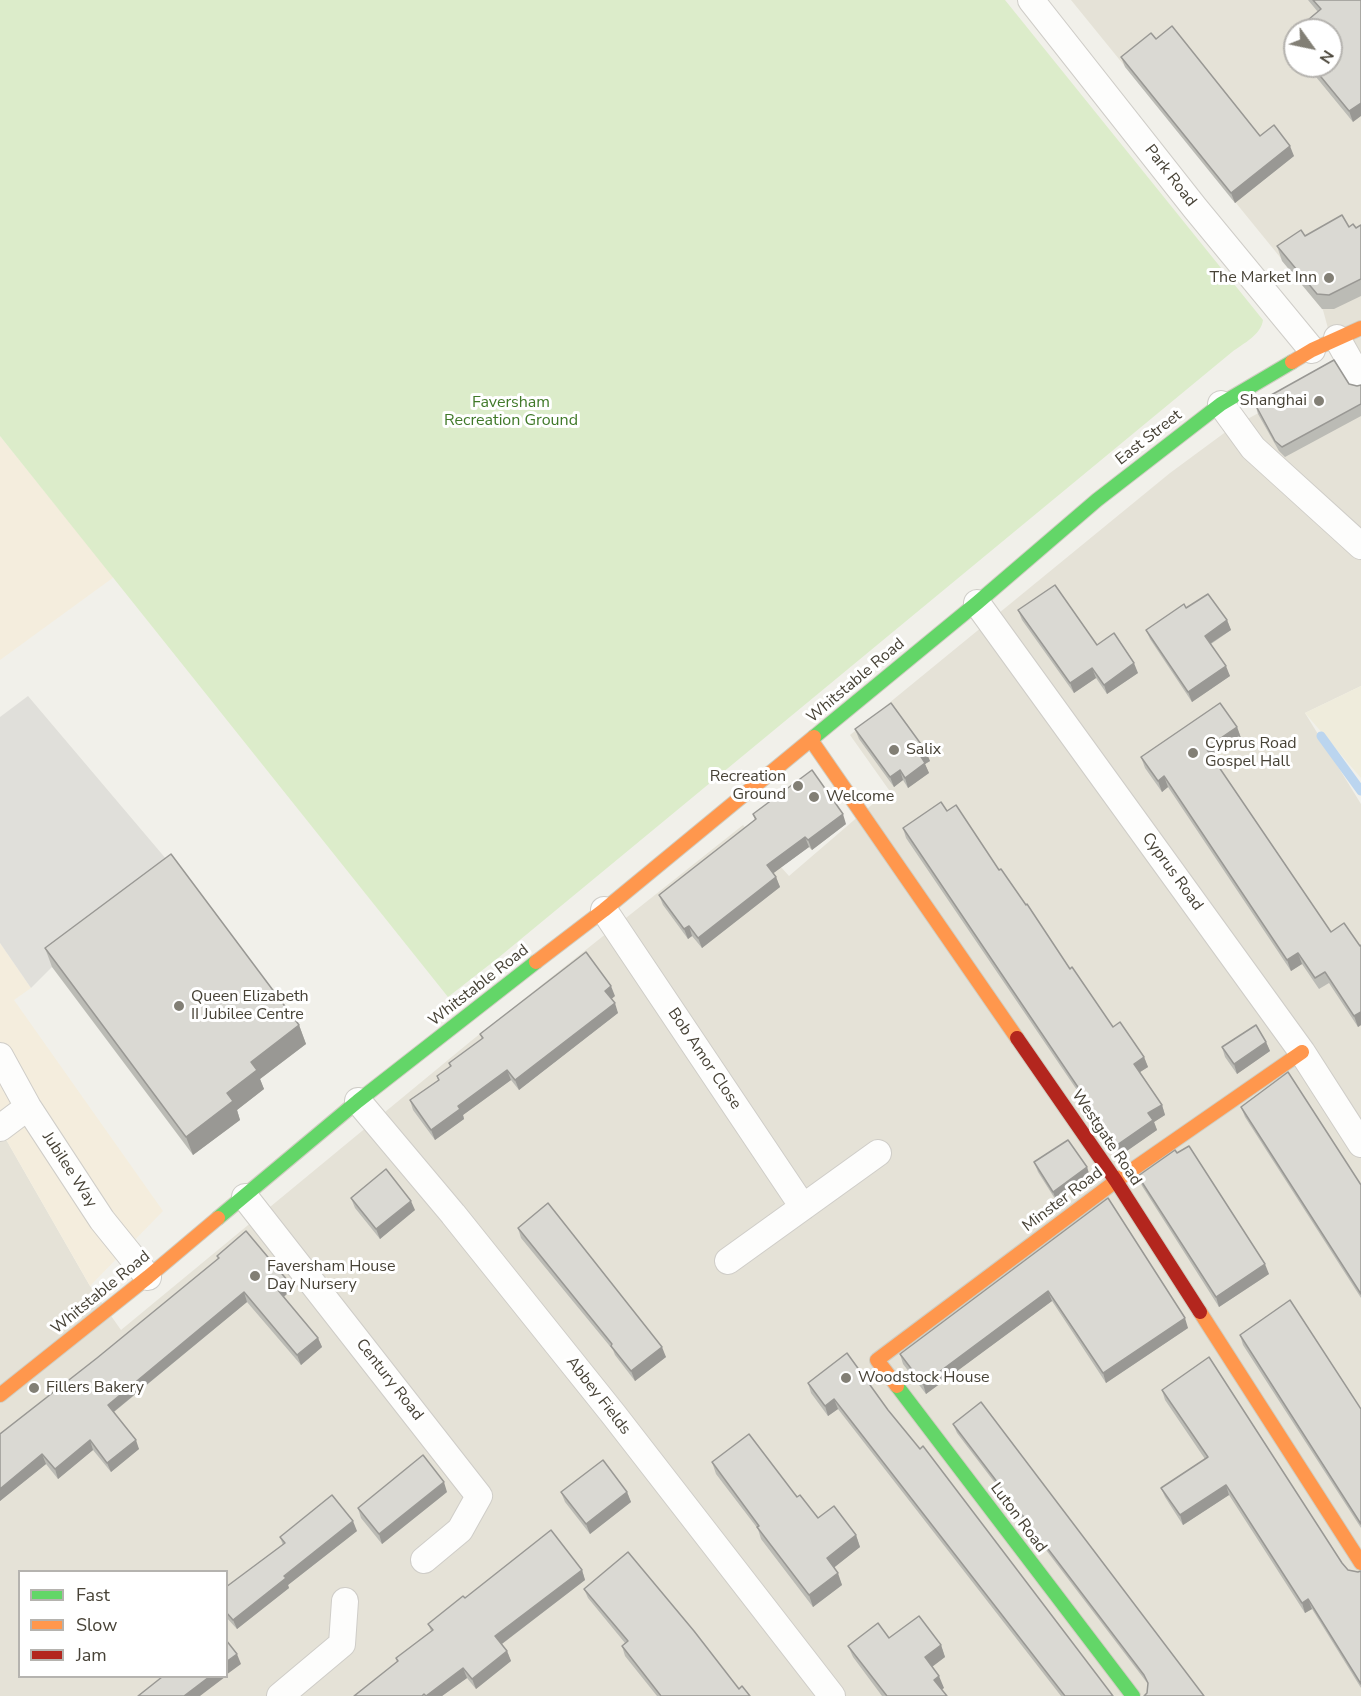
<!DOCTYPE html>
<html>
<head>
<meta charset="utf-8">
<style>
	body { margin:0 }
	#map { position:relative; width:1361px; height:1696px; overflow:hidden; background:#f1f0ea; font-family:"Nunito Sans",sans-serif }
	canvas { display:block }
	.legend { position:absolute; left:18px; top:1570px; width:210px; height:108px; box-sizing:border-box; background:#fff; border:2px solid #b5b3af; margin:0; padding:8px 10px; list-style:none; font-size:18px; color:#474236 }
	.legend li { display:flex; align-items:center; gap:12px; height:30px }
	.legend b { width:30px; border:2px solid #b5b3af }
	.north { position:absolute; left:1283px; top:18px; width:60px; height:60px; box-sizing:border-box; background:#fff; border:2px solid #b5b3af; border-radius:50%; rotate:123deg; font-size:16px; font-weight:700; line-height:24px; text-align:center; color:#474236 }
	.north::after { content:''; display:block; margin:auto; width:21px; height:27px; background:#827f75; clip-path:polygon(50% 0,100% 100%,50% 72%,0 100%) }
</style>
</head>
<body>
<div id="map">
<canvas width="1361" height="1696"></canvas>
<ul class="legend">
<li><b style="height:8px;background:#63d668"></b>Fast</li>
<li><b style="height:8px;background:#ff974d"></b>Slow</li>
<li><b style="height:8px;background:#b3261e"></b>Jam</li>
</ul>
<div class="north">N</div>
</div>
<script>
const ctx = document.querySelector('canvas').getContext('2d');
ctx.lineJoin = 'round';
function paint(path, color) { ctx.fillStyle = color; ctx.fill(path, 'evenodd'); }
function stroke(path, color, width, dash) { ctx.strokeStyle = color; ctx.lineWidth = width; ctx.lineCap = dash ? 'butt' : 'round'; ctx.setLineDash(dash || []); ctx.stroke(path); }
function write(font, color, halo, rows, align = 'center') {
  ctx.font = font + ' "Nunito Sans",sans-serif'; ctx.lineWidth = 6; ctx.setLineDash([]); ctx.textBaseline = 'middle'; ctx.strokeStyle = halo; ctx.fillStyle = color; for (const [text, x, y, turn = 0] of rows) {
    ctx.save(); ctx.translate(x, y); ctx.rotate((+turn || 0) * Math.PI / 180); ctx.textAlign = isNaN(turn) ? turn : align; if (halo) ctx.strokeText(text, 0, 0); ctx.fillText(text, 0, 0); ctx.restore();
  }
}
paint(new Path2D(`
	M1071,0H1361V686L1305,713L1361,804V1696H0V1129L90,1286L121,1330L471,1041L743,825L789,876L889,790L850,735L1170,473L1231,428L1339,369L1323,310ZM1295,30H1331V66H1295ZM20,1572H226V1676H20Z`), '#e5e2d7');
paint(new Path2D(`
	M0,436L114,577L0,660Z
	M0,943L31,988L14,1000L163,1211L90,1286L0,1129Z`), '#f4eddd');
paint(new Path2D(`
	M1361,686V778L1305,713Z`), '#efecdc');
paint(new Path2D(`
	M0,0H1005L1263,320C1261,335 1244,343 1232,352L498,958L448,997L0,436Z`), '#dcecca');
paint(new Path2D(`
	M28,696L178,873L52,967L31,988L0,943V717Z`), '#e0dfda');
stroke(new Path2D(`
	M1321,736L1361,791`), '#bbd5ef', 9);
const street = new Path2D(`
	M1031,0L1195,208L1312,350
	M1337,338L1361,381
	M1221,404L1253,448L1361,546
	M977,603L1302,1052L1361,1144
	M604,910L803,1207
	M0,1056L28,1107L102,1220L148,1277
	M358,1101L453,1214L614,1415L832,1696
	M0,1128L28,1107
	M245,1197L479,1496L460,1530L424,1560
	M728,1261L878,1153
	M280,1696L342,1644L345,1601`);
const fast = new Path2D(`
	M814,737L977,603L1097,500L1221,404L1292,362
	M218,1218L358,1101L536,962
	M897,1386L1133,1696`);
const slow = new Path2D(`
	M1292,362L1312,350L1361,328
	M811,740L1017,1038
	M536,962L604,910L814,737
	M1200,1312L1361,1563
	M897,1386L877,1360L1116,1181L1302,1052
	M0,1395L148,1277L218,1218`);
const jam = new Path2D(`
	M1017,1038L1116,1181L1200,1312`);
stroke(street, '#cfcdc8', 28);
stroke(fast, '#d0cdc1', 16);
stroke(slow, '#d0cdc1', 16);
stroke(jam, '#d0cdc1', 16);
stroke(street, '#fdfdfc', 26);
stroke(fast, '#63d668', 14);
stroke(slow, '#ff974d', 14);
stroke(jam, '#b3261e', 14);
paint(new Path2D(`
	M1308,0H1361L1353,122L1307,66H1331L1318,12Z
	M1295,30V52L1292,48L1288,37Z
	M1156,39L1260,136L1294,156L1235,203L1125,67L1121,57Z
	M1361,225V296L1334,309H1322L1282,261L1277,246L1305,236L1349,227L1356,228Z
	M1349,384L1357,386L1361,385V416L1285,457L1279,451L1258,414L1255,404Z
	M1186,608L1227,620L1231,630L1211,644L1230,676L1192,702L1150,639L1146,630Z
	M1018,610L1097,645L1138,673L1107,694L1096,678L1074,693L1022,620Z
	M1237,727L1241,738L1212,757L1331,932L1360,946L1361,945V1025L1358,1027L1329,983L1319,989L1302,964L1291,971L1168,787L1162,792L1145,768L1141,757Z
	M855,729L930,761L925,764L929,773L908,788L903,780L894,787L859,739Z
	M947,811L999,870L1070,969L1113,1027L1144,1057L1148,1067L1140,1072L1162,1105L1165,1115L1154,1122L1157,1130L1121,1155L906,838L903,828Z
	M753,814L846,824L812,850L809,847L773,873L776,877L780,887L702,948L692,936L688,939L663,905L659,895L755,820Z
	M45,948L299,1025L306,1044L260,1079L264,1089L237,1110L240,1120L193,1155L52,967Z
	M615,996L611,999L618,1013L519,1090L511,1080L463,1115L464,1119L435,1140L413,1110L410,1100L438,1080L437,1076L450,1067L449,1063L482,1039L480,1034Z
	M1266,1042L1270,1051L1237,1074L1225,1057L1222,1047Z
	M1241,1107L1361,1185V1298L1245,1117Z
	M1034,1162L1087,1167L1090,1177L1057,1202L1038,1172Z
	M1138,1176L1269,1274L1219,1307L1142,1186Z
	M351,1198L415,1210L380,1239L355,1208Z
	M1108,1198L1188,1328L1106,1383L1052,1301L926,1394L903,1364L900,1354Z
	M518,1228L666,1357L635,1381L615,1355L613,1350L521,1238Z
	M217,1256L291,1290L284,1297L318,1338L322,1347L301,1365L247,1302L114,1412L139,1449L111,1472L93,1450L58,1479L46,1464L0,1501V1434L97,1358L218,1259Z
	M1240,1335L1361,1409V1528L1243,1345Z
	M808,1383L888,1410L1113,1696H1061L838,1409L828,1416L811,1393Z
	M1162,1390L1348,1570L1358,1572L1361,1571V1688L1312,1609L1305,1613L1229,1495L1183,1525L1165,1497L1161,1488L1205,1459L1165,1400Z
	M953,1424L1204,1696L1147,1693L1148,1684L957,1433Z
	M712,1462L797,1497L818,1518L856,1535L860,1547L834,1567L842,1585L813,1607L761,1539L758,1529L716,1474Z
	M447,1492L382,1544L361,1518L358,1508Z
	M561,1492H627L631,1502L590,1534L565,1502Z
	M357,1531L288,1585L289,1588L237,1629L226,1617V1587L283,1545L280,1537Z
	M582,1570L585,1580L502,1644L507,1651L511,1661L476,1689L467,1678L442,1696H354L397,1662L396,1658L431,1631L428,1624L465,1598Z
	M584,1589L739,1689L750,1696H657L625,1656L622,1646L625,1643L588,1598Z
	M889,1638L941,1645L945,1657L932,1667L944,1688L941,1689L947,1696H882L853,1657L848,1646Z`), '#bbbbb5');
paint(new Path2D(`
	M1361,103V116L1353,122L1349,111Z
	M1290,146L1294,156L1235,203L1231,193Z
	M1227,620L1231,630L1208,645L1205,636Z
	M1134,663L1138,673L1107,694L1104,685Z
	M1226,666L1230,676L1192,702L1188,692Z
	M1092,668L1096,678L1074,693L1070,683Z
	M1237,727L1241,738L1210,759L1206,748Z
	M926,751L930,761L925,764L929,773L908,788L905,778L920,755Z
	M900,770L903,780L894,787L890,777Z
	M1164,776L1168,787L1162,792L1158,781Z
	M843,814L846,824L812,850L808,840Z
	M805,837L809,847L771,875L767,865Z
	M776,877L780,887L702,948L698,938Z
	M689,926L692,936L688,939L684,929Z
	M1298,953L1302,964L1291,971L1287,960Z
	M611,986L615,996L609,1001L605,991Z
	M615,1003L618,1013L519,1090L515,1080Z
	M1361,1012V1025L1358,1027L1354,1016Z
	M299,1025L306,1044L260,1079L264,1089L237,1110L240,1120L193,1155L186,1137L251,1062Z
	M1266,1042L1270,1051L1237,1074L1234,1064Z
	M1144,1057L1148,1067L1137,1074L1134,1064Z
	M507,1070L511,1080L463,1115L464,1119L435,1140L431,1130L458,1106Z
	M1162,1105L1165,1115L1154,1122L1157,1130L1121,1155L1117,1145L1148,1113Z
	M1087,1167L1090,1177L1057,1202L1053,1192Z
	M411,1201L415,1210L380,1239L376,1229Z
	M1265,1264L1269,1274L1219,1307L1216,1297Z
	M288,1281L291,1290L281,1299L277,1289Z
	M1048,1291L1052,1301L926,1394L923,1384Z
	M244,1292L247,1302L111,1414L108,1405Z
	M1185,1318L1188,1328L1106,1383L1103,1373Z
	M318,1338L322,1347L301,1365L297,1355Z
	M662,1347L666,1357L635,1381L631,1371Z
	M834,1399L838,1409L828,1416L825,1406Z
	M90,1440L93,1450L58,1479L55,1469Z
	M136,1440L139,1449L111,1472L107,1463Z
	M42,1454L46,1464L0,1501V1489Z
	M444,1482L447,1492L382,1544L379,1534Z
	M1226,1485L1229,1495L1183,1525L1180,1515Z
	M627,1492L631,1502L590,1534L586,1524Z
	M353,1521L357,1531L288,1585L289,1588L237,1629L233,1620L284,1576Z
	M856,1535L860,1547L831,1570L827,1558Z
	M582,1570L585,1580L499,1646L495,1636Z
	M838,1573L842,1585L813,1607L809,1595Z
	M1308,1599L1312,1609L1305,1613L1302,1603Z
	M941,1645L945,1657L929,1669L925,1657Z
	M507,1651L511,1661L476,1689L472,1679Z
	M237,1654L241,1664L226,1675V1662Z
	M463,1668L467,1678L442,1696H426Z
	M939,1676L944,1688L938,1692L934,1680Z
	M209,1677H225L200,1696H184Z`), '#999894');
const building = new Path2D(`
	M1313,0H1361V103L1349,111L1312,66H1331V30H1296L1321,9Z
	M1172,26L1260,136L1274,125L1290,146L1231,193L1121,57L1151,33L1156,39Z
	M1295,30V46L1288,37Z
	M1342,215L1349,227L1353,224L1356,228L1361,225V279L1329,295L1317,294L1277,246L1301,230L1305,236Z
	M1334,360L1349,384L1357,386L1361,385V404L1282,447L1275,441L1255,404Z
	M1055,585L1097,645L1114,633L1134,663L1104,685L1092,668L1070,683L1018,610Z
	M1208,594L1227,620L1205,636L1226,666L1188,692L1146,630L1184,604L1186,608Z
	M891,703L926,751L920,755L925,763L905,778L900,770L890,777L855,729Z
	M1220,703L1237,727L1206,748L1331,932L1344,923L1360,946L1361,945V1012L1354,1016L1325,972L1315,978L1298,953L1287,960L1164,776L1158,781L1141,757Z
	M812,770L843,814L808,840L805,837L767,865L776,877L698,938L689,926L684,929L659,895L756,819L753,814Z
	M941,802L947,811L956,805L999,870L1001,869L1026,905L1027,904L1070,969L1072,967L1113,1027L1120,1022L1144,1057L1134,1064L1162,1105L1148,1113L1153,1120L1117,1145L903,828Z
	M171,854L299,1025L251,1062L257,1070L227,1093L233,1101L186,1137L45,948Z
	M586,952L611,986L605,991L615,1003L515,1080L507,1070L458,1106L460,1109L431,1130L410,1100L439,1080L437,1076L451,1066L449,1063L483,1038L480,1034Z
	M1256,1025L1266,1042L1234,1064L1222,1047Z
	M1288,1072L1361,1185V1294L1241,1107Z
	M1068,1140L1087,1167L1053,1192L1034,1162Z
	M1189,1146L1265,1264L1216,1297L1138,1176L1175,1150L1177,1153Z
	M386,1169L411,1201L376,1229L351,1198Z
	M1108,1198L1185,1318L1103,1373L1048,1291L923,1384L900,1354Z
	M548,1203L662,1347L631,1371L611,1346L612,1344L518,1228Z
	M246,1231L288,1281L277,1289L318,1338L297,1355L244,1292L108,1405L136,1440L107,1463L90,1440L55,1469L42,1454L0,1489V1434L97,1358L219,1258L217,1256Z
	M1290,1300L1361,1409V1524L1240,1335Z
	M847,1353L888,1410L920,1449L923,1446L1113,1696H1065L834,1399L825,1406L808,1383Z
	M1209,1357L1342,1563L1348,1570L1358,1572L1361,1571V1684L1308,1599L1302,1603L1226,1485L1180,1515L1161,1488L1208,1457L1162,1390Z
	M981,1402L1204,1696H1144L1147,1693L1148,1683L1144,1675L953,1424Z
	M749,1434L797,1497L800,1495L818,1518L834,1506L856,1535L827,1558L838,1573L809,1595L757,1527L759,1526L712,1462Z
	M423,1455L444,1482L379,1534L358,1508Z
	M603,1460L627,1492L586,1524L561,1492Z
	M332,1495L353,1521L284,1576L286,1578L233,1620L226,1612V1587L285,1543L280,1537Z
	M551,1530L582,1570L495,1636L507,1651L472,1679L463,1668L426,1696L424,1694L422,1696H354L398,1661L396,1658L433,1630L428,1624L463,1596L465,1598Z
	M628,1552L694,1631L739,1689L742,1686L750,1696H661L622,1646L628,1641L584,1589Z
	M919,1616L941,1645L925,1657L939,1676L934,1680L947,1696H887L848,1646L878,1623L889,1638Z
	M226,1640L237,1654L226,1662Z
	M162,1677H209L184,1696H138Z`);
paint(building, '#dad9d3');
stroke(building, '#999894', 1.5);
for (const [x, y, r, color] of [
	[1329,278,6,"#827f75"],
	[1319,401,6,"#827f75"],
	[894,750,6,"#827f75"],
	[1193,753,6,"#827f75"],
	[798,786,6,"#827f75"],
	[814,797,6,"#827f75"],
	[179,1006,6,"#827f75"],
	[255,1276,6,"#827f75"],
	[846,1378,6,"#827f75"],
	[34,1388,6,"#827f75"]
]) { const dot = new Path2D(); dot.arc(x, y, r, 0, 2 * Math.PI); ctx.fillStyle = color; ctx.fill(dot); stroke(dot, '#fff', 2); }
write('16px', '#474236', '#fff', [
	["Park Road",1170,176,52],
	["East Street",1149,438,-38],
	["Whitstable Road",856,681,-40],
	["Cyprus Road",1172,872,54],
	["Whitstable Road",479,986,-38],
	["Bob Amor Close",704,1059,56],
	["Westgate Road",1106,1138,56],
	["Jubilee Way",69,1170,57],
	["Minster Road",1063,1200,-37],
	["Whitstable Road",101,1293,-39],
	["Century Road",389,1380,52],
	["Abbey Fields",598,1396,52],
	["Luton Road",1018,1518,53]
]);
write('16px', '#474236', '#fff', [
	["The Market Inn",1317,278,"right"],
	["Shanghai",1307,401,"right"],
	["Cyprus Road",1205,744],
	["Gospel Hall",1205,762],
	["Salix",906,750],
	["Recreation",786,777,"right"],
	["Ground",786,795,"right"],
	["Welcome",826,797],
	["Queen Elizabeth",191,997],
	["II Jubilee Centre",191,1015],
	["Faversham House",267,1267],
	["Day Nursery",267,1285],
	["Woodstock House",858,1378],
	["Fillers Bakery",46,1388]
], 'left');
write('16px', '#407929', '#fff', [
	["Faversham",511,403],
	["Recreation Ground",511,421]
]);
</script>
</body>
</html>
